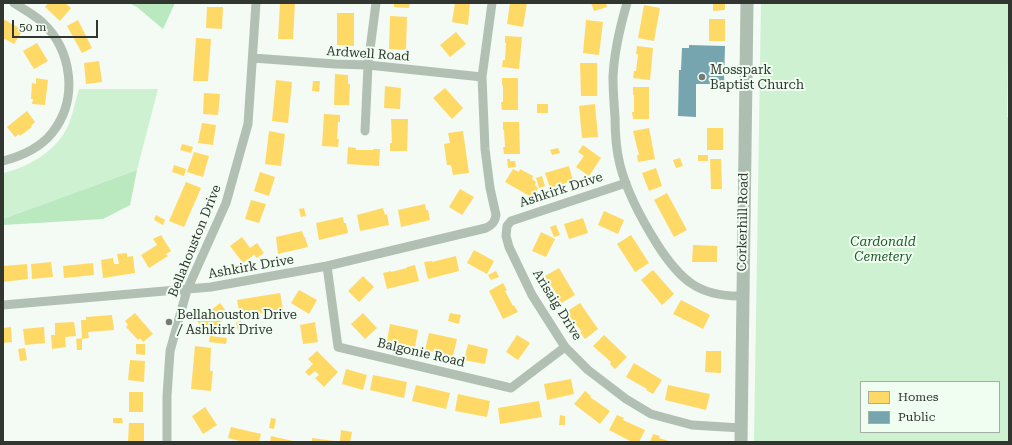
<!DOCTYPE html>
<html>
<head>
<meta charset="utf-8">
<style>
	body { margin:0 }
	#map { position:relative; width:1012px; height:445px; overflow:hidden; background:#f4faf4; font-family:"Roboto Serif",serif }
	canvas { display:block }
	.frame { position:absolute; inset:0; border:4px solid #313631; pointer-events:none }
	.legend { position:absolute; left:860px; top:381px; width:140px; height:52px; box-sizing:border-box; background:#f0fef1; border:1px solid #a4aea4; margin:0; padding:5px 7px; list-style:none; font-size:12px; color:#313631 }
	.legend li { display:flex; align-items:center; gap:8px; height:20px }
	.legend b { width:20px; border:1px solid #a4aea4 }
	.scale { position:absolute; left:12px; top:20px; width:86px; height:18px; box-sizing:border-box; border:2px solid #313631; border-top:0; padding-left:5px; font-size:12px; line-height:14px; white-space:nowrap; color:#313631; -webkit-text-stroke:3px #f0fef1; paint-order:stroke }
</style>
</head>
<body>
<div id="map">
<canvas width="1012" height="445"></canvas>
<div class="frame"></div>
<ul class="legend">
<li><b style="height:11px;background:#ffd966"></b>Homes</li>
<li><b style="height:11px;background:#76a5af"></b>Public</li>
</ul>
<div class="scale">50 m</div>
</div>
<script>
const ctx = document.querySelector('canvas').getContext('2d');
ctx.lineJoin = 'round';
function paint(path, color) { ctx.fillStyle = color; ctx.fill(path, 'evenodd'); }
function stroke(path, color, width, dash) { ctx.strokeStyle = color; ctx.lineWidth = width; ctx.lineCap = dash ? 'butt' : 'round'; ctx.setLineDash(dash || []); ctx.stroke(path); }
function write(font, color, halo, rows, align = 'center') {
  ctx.font = font + ' "Roboto Serif",serif'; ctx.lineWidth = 4; ctx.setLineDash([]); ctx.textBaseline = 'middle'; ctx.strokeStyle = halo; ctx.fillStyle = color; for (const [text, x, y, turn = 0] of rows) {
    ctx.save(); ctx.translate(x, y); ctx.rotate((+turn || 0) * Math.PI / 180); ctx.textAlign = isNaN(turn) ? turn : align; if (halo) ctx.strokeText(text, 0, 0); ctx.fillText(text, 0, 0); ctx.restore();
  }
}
paint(new Path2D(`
	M761,3H1009L1007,117H1009V442H754ZM861,382H999V432H861Z
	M79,89H158L137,170L3,219V173C27,168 54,152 66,130C72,120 75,101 79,89Z`), '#cef2d1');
paint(new Path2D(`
	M129,3H175L163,29L137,7Z
	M137,170L130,205L103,219L3,225V219Z`), '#bae8bf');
paint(new Path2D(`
	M48,3H65L71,8L60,21L45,7Z
	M280,3H295L293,39H278Z
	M394,3H410L409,8L394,7Z
	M455,3H470L468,25L452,22Z
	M510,3H527L523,27L507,24Z
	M591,3H606L607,7L594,11Z
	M713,3H725V10L713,11Z
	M644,5L660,8L654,41L638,38Z
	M207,7H223L222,29L206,28Z
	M337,13H354V46L337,45Z
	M390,16L407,17L406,50L389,49Z
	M3,19L23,30L14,44L3,38Z
	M709,19H725V41H709Z
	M78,20L92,48L82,53L67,26Z
	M586,20L603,22L599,55L583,53Z
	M456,32L466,44L450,57L440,45Z
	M505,36L522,37L519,69L502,67L503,60H505L506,43H505Z
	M196,38L211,39L208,81H193Z
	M37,43L48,61L34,69L23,51Z
	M637,46L653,48L650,80L633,78L634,71H636L638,54H636Z
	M99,61L102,82L86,84L84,63Z
	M580,63H597V96H581Z
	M335,74L348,75V84H350L349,105H334Z
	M36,78L48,80L45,105L32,104L33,99H31L32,83L36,84Z
	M502,78H518V110H502L501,102H503V85L502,86Z
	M276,80L292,82L288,123L272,121Z
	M313,81H320L319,92L312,91Z
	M385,86L401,88L400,109L384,108Z
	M633,87H649V119H633L632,112H634V95H633Z
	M445,88L463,108L452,119L433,98Z
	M204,93L220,94L218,115L203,114Z
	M537,104H548V113H537Z
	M595,104L598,137L582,138L579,106Z
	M27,111L35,122L31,126L32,127L20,136L19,134L15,137L7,127Z
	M324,114L340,115V122H338L337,139H339L338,147L322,146Z
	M391,119H408L407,151H390V143H392Z
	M503,122H519L520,154H504L503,147H505L504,130H503Z
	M202,123L216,125L213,145L198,143Z
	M649,128L655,159L638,162L637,155H639L633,131Z
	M707,128H723V150H707Z
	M269,131L285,134L281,166L265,164Z
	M463,131L469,173L453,175L451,165H447L444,144L450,143L448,133Z
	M182,144L193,147L191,153L180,150Z
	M583,145L601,158L589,176L576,167L584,156L578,152Z
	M348,147L356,148V150H373V149H380L379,166L347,164Z
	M558,148L560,153L552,155L550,150Z
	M194,152L209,156L203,177L187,172Z
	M698,155H708V161H698Z
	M680,158L683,166L676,168L673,160Z
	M507,159H510V161H515L516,167L508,168Z
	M710,159H721L722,189H711Z
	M174,165L186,169L184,176L172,172Z
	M569,166L573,181L550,188L545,173Z
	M656,168L662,186L649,191L642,173Z
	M513,169L519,172L520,169L533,176L532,179L536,182L535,185L538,188L533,198L505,182Z
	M260,172L275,177L269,196L254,191Z
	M542,176L545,186L539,188L536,178Z
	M186,182L201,188L184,227L169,221Z
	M460,189L474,197L462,215L449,207Z
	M667,193L687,230L674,237L654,200Z
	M251,200L266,204L259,223L245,219Z
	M425,204L426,210H428L430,220L401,227L398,210Z
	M304,208L306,216L301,217L299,209Z
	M383,208L385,215L387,214L389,225L360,231L357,215Z
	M604,211L624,220L618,234L598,225Z
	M156,215L165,220L163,225L154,220Z
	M343,217L344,223H346L348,233L319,240L316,223Z
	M583,218L588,233L569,239L564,224Z
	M556,225L560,235L554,237L550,227Z
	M302,231L304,237H305L308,247L278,254L276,237Z
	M541,232L555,239L546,257L532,251Z
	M161,235L171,251L166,254L168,256L149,268L141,255L157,245L153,239Z
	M631,235L649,263L635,272L617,244Z
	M242,237L250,248L257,243L264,253L257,258L254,255L243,263L230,246Z
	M693,245L717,246V262H692Z
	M474,250L494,261L487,274L467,263Z
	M127,253V257L133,256L135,273L103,278L101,260L113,258L114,264H119L117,254Z
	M456,256L459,271L428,279L424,262L432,261V262Z
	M51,262L53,277L32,279L31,264Z
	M93,263L94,275L64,278L63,266Z
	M27,264L28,279L3,282V266Z
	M415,265L419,281L387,289L383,273L391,271V272L407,268V267Z
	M559,268L575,295L560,304L557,297L558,296L545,276Z
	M653,270L674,294L662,305L641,280Z
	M496,271L499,277L491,280L488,275Z
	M363,276L374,287L359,302L348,291Z
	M503,283L507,290L505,291L513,306L514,305L518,312L503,319L489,291Z
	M299,290L317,300L309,314L291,303Z
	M280,293L283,309L240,317L237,300Z
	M681,300L710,315L703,329L673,314Z
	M220,303L229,315L207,333L197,321Z
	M580,303L598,329L585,339L580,332H582L566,312Z
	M135,313L153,334L143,342L140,338L138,340L126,327L128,325L125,321Z
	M363,313L377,328L365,339L351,324Z
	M450,313L461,315L459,324L448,321Z
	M112,315L114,330L88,332L89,338L82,339L81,320H86V317Z
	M241,321L243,330L238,331L236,322Z
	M74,322L76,336L65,337L66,347L52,349L51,335H55V323Z
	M315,322L318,342L303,344L300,325Z
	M390,324L418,330L415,347L387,341Z
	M11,327L12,342L3,343V328Z
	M44,327L45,343L25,345L23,329Z
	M429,333L457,339L453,356L425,350Z
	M517,335L530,343L518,360L506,352Z
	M604,335L627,357L615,369L610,364L611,362L593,346Z
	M210,336L227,338L226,344L209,342Z
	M82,338V350H77L76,339Z
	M136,344H145V355L136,354Z
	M468,344L488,349L485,364L464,360Z
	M195,346L211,348L210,371H213L211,391L191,389Z
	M25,348L27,360L20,361L18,349Z
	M317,351L338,372L324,387L315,378L319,375L315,371L309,376L305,372L313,364L308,359Z
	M706,351H721V373L705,372Z
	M130,360L145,361L144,382L128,380Z
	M634,363L662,380L653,394L646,390L647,389L626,377Z
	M346,369L367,375L363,390L342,384Z
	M373,375L407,382L404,398L370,390Z
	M571,379L574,394L547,400L544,384Z
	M416,385L450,393L446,409L412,401Z
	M668,385L710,394L706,410L665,400Z
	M585,391L591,396L590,397L610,411L600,424L574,404Z
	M129,392H143V412H129Z
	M458,394L490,401L487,417L455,411Z
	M539,401L542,417L500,424L498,408Z
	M205,407L217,425L203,434L192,416Z
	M560,415L565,416V425H559Z
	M617,415L624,418L623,420L645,430L639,442H632L609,430Z
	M113,418H122L123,423H113Z
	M271,418L276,419L274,429L269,428Z
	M129,423H144V442H128Z
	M231,427L261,434L259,442H244L228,438Z
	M341,430L352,432L350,442L340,441Z
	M653,434L660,436L659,438L672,442H650Z
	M271,436L293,441V442H270Z
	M312,438L334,441V442H312Z`), '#ffd966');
paint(new Path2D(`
	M689,45L725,46L724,84H696V117L678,116L679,70H681L682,48H689Z`), '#76a5af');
stroke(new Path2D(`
	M627,3C620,27 614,52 613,77C613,91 614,104 615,117C615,133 616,149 620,165C627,193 642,220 657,244C680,280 699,297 742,296
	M253,58L335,64L368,65L482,77
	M365,131L368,65L376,3
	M3,161C22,156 40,148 52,133C79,99 72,50 42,22C33,14 23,9 14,3
	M507,226L506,236L509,247L532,295L565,347L588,370L626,399L651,414L692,425L741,428
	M507,226L511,221L626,183
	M327,266L338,347L511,388L565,347
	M3,305L211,287L327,266L486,228C492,225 495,222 496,215L490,188L485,149L482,77L492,3
	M167,442V396L170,351L187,290L226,203L248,124L256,3`), '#b2c0b3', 9);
stroke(new Path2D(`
	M741,442L747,3`), '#aebeb0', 13);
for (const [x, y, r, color] of [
	[702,77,4,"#757b75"],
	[169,322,4,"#757b75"]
]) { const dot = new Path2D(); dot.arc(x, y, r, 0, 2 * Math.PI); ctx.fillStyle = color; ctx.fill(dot); stroke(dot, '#f0fef1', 1.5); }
write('13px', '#313631', '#f0fef1', [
	["Ardwell Road",368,54,4],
	["Ashkirk Drive",561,190,-18],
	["Corkerhill Road",743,222,-89],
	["Bellahouston Drive",195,241,-68],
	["Ashkirk Drive",251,267,-10],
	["Arisaig Drive",557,305,58],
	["Balgonie Road",421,353,13]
]);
write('13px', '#313631', '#f0fef1', [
	["Mosspark",710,70],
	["Baptist Church",710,85],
	["Bellahouston Drive",177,315],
	["/ Ashkirk Drive",177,330]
], 'left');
write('italic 13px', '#21582b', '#f0fef1', [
	["Cardonald",883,242],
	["Cemetery",883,257]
]);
</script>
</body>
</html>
